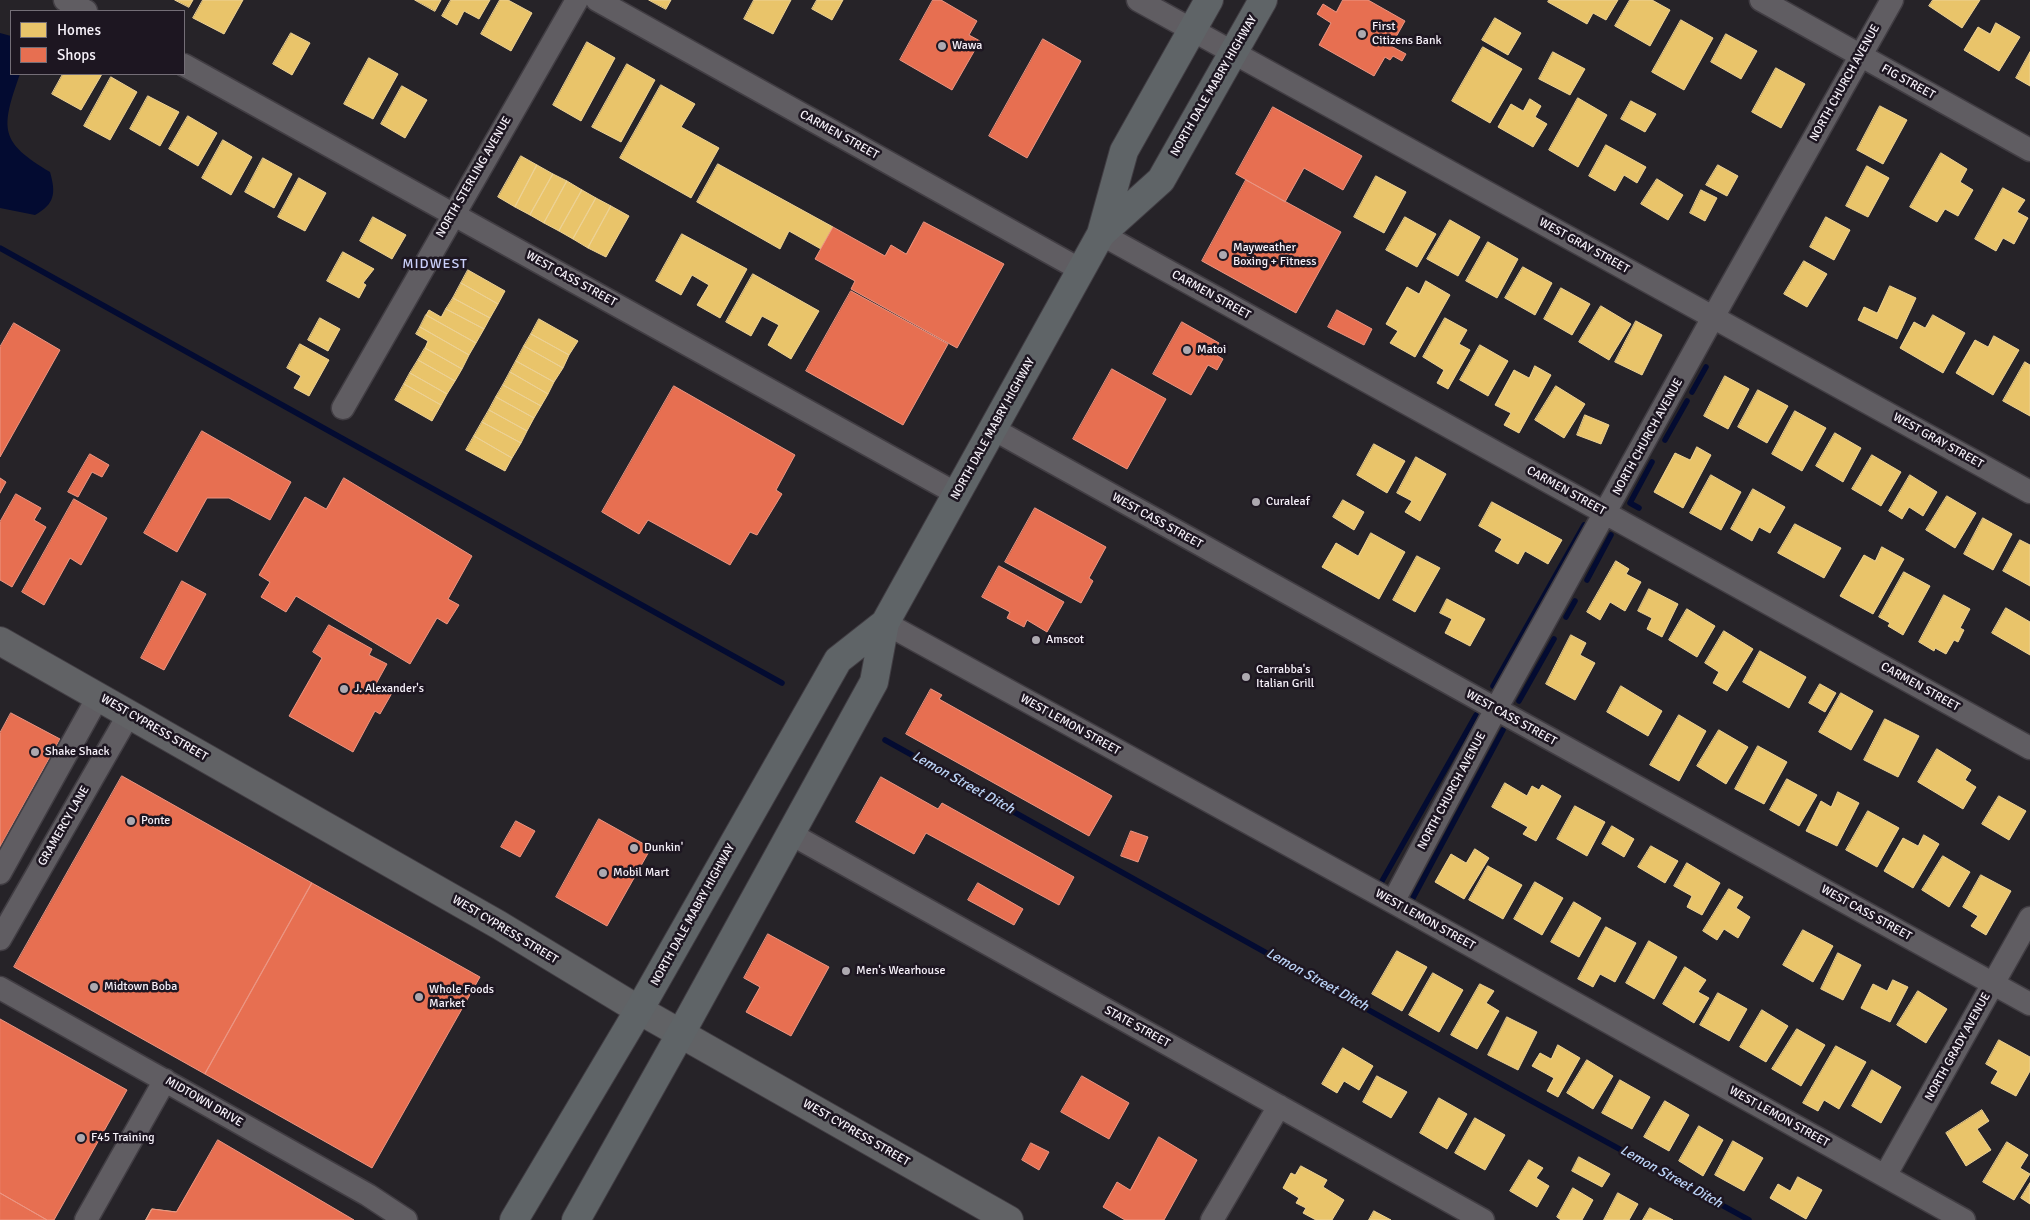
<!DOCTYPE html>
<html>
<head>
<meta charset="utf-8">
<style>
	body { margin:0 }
	#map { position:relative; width:2030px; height:1220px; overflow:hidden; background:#262328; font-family:Signika,sans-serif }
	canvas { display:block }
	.legend { position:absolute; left:10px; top:10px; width:175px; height:65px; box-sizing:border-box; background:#1d1621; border:1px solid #746e77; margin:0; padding:6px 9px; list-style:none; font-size:15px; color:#f6f1f9 }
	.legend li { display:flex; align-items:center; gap:10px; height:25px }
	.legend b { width:25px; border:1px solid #746e77 }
</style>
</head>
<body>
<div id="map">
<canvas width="2030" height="1220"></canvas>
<ul class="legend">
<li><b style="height:14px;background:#e9c46a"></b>Homes</li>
<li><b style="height:14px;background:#e76f51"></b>Shops</li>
</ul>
</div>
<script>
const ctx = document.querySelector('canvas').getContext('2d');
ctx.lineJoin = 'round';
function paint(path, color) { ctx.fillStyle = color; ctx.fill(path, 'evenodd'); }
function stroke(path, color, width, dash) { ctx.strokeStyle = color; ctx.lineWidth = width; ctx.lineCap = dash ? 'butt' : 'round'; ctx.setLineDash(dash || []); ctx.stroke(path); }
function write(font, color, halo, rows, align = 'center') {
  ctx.font = font + ' Signika,sans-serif'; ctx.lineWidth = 5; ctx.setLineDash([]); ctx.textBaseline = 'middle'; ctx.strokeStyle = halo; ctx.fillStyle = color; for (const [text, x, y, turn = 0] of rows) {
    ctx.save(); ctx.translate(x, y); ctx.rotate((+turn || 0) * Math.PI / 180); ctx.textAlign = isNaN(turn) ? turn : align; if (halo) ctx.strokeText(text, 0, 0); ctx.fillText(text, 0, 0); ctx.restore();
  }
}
paint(new Path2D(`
	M0,33L11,36V74H20C0,130 0,142 50,172C56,193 55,204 35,215L0,208Z`), '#030b31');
const homes = new Path2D(`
	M175,0H193L189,7Z
	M203,0H243L224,34L193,18Z
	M415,0H441L435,11Z
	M451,0H490L479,19L464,11L457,25L442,16Z
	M500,0H508L532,13L511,51L481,34Z
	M649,0H671L666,9Z
	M754,0H791L773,34L744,19Z
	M817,0H843L832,20L812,9Z
	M1549,0H1618L1606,20L1593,13L1587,24L1548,2Z
	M1630,0H1652L1670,10L1650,46L1615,26Z
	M1933,0H1980L1962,28L1929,6Z
	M1495,18L1521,33L1508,55L1482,40Z
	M1681,20L1713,38L1684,90L1652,72Z
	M1996,23L2020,37L1999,71L1964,50L1978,27L1990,34Z
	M291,33L310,43L292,75L273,64Z
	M1726,34L1757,51L1741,79L1711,62Z
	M587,42L615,58L581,121L553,105Z
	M1483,47L1522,69L1490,123L1452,101Z
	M1553,52L1585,69L1570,95L1539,79Z
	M2030,52V86L2016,78Z
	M369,58L398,74L373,119L344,104Z
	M627,64L655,80L621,142L592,127Z
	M1776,68L1805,84L1781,128L1752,112Z
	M63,74H102L81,110L52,94Z
	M111,77L137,92L110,140L84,126Z
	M661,85L695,104L681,127L719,148L691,198L620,158Z
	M402,86L427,100L405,138L381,124Z
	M148,96L179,112L160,146L130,129Z
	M1578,98L1607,115L1578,167L1549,150Z
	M1530,99L1541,106L1535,117L1547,124L1533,147L1498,127L1511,104L1523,111Z
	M1631,101L1656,114L1645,132L1621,119Z
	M1880,106L1907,120L1883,164L1857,150Z
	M188,116L217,133L198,166L169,149Z
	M223,140L252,157L231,195L202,178Z
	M1606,145L1646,167L1637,183L1624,175L1615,191L1589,176Z
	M1941,153L1967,169L1960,182L1973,190L1958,216L1945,209L1937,222L1910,207Z
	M521,156L537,165L515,207L498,197Z
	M263,158L292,174L274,208L245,192Z
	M718,164L833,227L821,249L789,231L780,249L697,202Z
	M537,165L553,174L530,215L515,207Z
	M1718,165L1738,176L1727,196L1706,185Z
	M1867,166L1889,178L1868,217L1846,206Z
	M553,174L567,181L544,223L530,215Z
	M1376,176L1406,192L1384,233L1354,217Z
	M299,178L326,193L305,231L278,217Z
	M1657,179L1683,195L1668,220L1641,204Z
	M567,181L582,190L559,231L544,223Z
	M2003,188L2025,200L2017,212L2028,218L2014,244L2003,238L1996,251L1975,239Z
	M582,190L596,198L573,239L559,231Z
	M1701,190L1717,198L1705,221L1690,213Z
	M596,198L611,206L588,248L573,239Z
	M611,206L629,216L606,257L588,248Z
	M373,217L406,235L392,259L360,241Z
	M1405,217L1436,234L1417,267L1386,250Z
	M1826,217L1850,230L1834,260L1810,247Z
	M1450,220L1480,237L1458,276L1427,259Z
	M682,234L747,269L720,318L697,305L709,285L692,275L681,295L656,281Z
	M1488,242L1518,259L1497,298L1466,281Z
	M343,252L374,269L363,283L366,285L359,298L327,281Z
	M1804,261L1827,274L1807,307L1784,294Z
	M1523,267L1552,283L1535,315L1505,298Z
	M468,270L505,291L498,304L461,283Z
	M753,274L819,311L791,359L768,345L779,325L762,316L751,336L726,322Z
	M1426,281L1450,295L1415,357L1390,343L1398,331L1386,324L1407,287L1419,294Z
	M461,283L498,304L490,318L453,298Z
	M1890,286L1916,298L1897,339L1858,320L1864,307L1877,313Z
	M1561,288L1590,304L1572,335L1544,319Z
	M453,298L490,318L484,329L446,309Z
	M1601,306L1631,324L1609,360L1579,342Z
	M446,309L484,329L476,343L426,315L429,310L441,317Z
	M426,315L476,343L469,355L420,327Z
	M1933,315L1965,333L1943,373L1900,348L1914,322L1925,328Z
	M320,318L340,329L328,351L308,340Z
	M1445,318L1467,330L1459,344L1470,350L1448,389L1437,383L1444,370L1423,357Z
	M539,319L578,341L569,355L531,334Z
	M1636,321L1662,335L1642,375L1615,362Z
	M420,327L469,355L462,369L425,348L428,341L416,334Z
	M531,334L569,355L563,368L524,346Z
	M1994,336L2019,350L1993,395L1956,373L1975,340L1988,347Z
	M300,344L329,360L309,396L294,388L301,376L287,368Z
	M1480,345L1508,361L1488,396L1460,380Z
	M524,346L563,368L554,382L516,361Z
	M425,348L462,369L455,381L418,360Z
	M418,360L455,381L447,394L410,373Z
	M516,361L554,382L548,394L510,372Z
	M2025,362L2030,365V416L2003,401Z
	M1535,366L1551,375L1519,433L1504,425L1511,413L1495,405L1514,370L1529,378Z
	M510,372L548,394L541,406L503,385Z
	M410,373L447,394L441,405L404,384Z
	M1725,376L1749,389L1728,429L1704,416Z
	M404,384L441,405L432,421L395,400Z
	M503,385L541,406L534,418L496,397Z
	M1556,386L1585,404L1564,438L1535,420Z
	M1758,390L1788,406L1767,443L1738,427Z
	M496,397L534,418L527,431L489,410Z
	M489,410L527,431L521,443L482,422Z
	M1795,411L1826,428L1802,471L1772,454Z
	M1585,415L1609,425L1601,444L1577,435Z
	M482,422L521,443L512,458L474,436Z
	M1835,433L1861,448L1843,482L1816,466Z
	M474,436L512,458L505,471L466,450Z
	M1374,444L1405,461L1387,493L1357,475Z
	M1697,447L1711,455L1683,508L1654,492L1675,453L1690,460Z
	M1872,455L1901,472L1881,506L1852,489Z
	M1416,457L1446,474L1420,521L1405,512L1412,501L1397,493Z
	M1711,475L1741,492L1721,530L1690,513Z
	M1910,475L1937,492L1923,516L1909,507L1902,519L1889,511Z
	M1753,489L1785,507L1770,533L1759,527L1752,541L1731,529Z
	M1947,496L1976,513L1955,548L1926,530Z
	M1343,500L1364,512L1354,530L1333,517Z
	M1492,502L1562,540L1548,564L1525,551L1518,564L1495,551L1502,539L1479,526Z
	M1983,518L2012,534L1993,570L1964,554Z
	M1795,524L1841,548L1824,578L1778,553Z
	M1371,533L1405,552L1379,599L1322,567L1336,543L1358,556Z
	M2020,540L2030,545V586L2003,571Z
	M1882,547L1904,559L1873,614L1840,596L1864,555L1875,561Z
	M1417,556L1440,568L1415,612L1393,600Z
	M1616,561L1629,569L1626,574L1641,582L1625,611L1610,602L1600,620L1587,612Z
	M1904,572L1930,586L1903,635L1888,626L1890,623L1879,617Z
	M1649,589L1678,604L1662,637L1647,629L1652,618L1638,611Z
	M1944,595L1970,609L1960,628L1964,630L1958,642L1954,640L1946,654L1935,648L1934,651L1919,642Z
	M1447,599L1485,619L1470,646L1445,633L1452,619L1440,613Z
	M2006,608L2030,622V655L1992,633Z
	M1687,609L1715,626L1697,657L1669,640Z
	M1724,631L1753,649L1727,691L1713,683L1719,672L1705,663Z
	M1571,635L1586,643L1580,655L1595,663L1575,700L1546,684Z
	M1760,651L1806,677L1789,708L1743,682Z
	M1820,684L1836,693L1825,712L1809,703Z
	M1621,686L1662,711L1648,736L1607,712Z
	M1841,693L1873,711L1851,750L1819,732Z
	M1679,715L1706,731L1679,781L1650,765Z
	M1885,719L1919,736L1898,777L1864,760Z
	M1719,730L1748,747L1726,784L1697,766Z
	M1758,746L1787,762L1764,804L1735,789Z
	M1937,749L1971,770L1965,780L1976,787L1963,809L1918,782Z
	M1787,779L1817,795L1799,826L1770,810Z
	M1505,783L1527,796L1532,786L1539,790L1542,785L1561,796L1536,841L1523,834L1528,827L1492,807Z
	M1838,792L1859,803L1837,846L1806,831L1821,801L1831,807Z
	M1999,796L2026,811L2009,840L1982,824Z
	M1575,806L1605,822L1587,856L1557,839Z
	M1868,811L1899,828L1877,867L1846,850Z
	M1612,826L1634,839L1624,857L1602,844Z
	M1924,835L1939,844L1913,888L1884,871L1903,838L1918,846Z
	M1651,846L1678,861L1665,883L1638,867Z
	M1475,849L1489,858L1464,899L1435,882L1451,854L1466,863Z
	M1943,856L1970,872L1949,907L1922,890Z
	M1687,863L1720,883L1702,915L1687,907L1692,896L1674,886Z
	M1488,866L1522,885L1503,919L1469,900Z
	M1981,875L2011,891L1986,935L1971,926L1978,916L1963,907Z
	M1535,882L1563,898L1542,935L1514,919Z
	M1729,889L1743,897L1736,908L1750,917L1738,938L1724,929L1717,940L1703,931Z
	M1574,902L1601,918L1579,957L1551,942Z
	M1606,927L1636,943L1615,982L1600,974L1593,987L1578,979Z
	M1803,930L1833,946L1813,982L1783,965Z
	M1649,941L1677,957L1654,999L1626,983Z
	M1397,951L1427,967L1402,1011L1372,994Z
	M1838,953L1861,965L1843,1000L1821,989Z
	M1685,967L1706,980L1698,992L1709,998L1694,1023L1663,1004Z
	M1433,973L1463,990L1439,1032L1409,1015Z
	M1893,980L1908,987L1890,1022L1861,1008L1873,984L1887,991Z
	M1480,984L1494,991L1486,1003L1499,1011L1477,1049L1451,1035Z
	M1918,991L1947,1009L1926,1043L1897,1025Z
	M1718,993L1747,1009L1729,1041L1700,1025Z
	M1762,1010L1788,1026L1766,1062L1740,1047Z
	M1507,1017L1537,1032L1518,1070L1488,1055Z
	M1797,1029L1825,1045L1801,1086L1772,1069Z
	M1999,1040L2030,1057V1071L2016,1096L1991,1083L1998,1071L1986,1064Z
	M1558,1045L1580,1058L1558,1097L1547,1091L1554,1078L1532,1066L1540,1053L1551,1059Z
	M1836,1046L1866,1062L1839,1109L1824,1100L1818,1111L1803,1103Z
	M1343,1048L1373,1066L1359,1090L1344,1081L1337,1093L1322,1084Z
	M1587,1060L1613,1076L1593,1109L1567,1093Z
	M1872,1070L1901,1087L1881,1123L1852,1106Z
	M1377,1076L1407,1092L1391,1118L1363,1102Z
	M1620,1080L1650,1097L1632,1129L1602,1113Z
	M1439,1098L1467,1114L1447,1149L1420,1133Z
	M1665,1101L1689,1115L1669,1151L1644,1137Z
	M1982,1110L1989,1121L1977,1129L1991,1150L1966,1166L1946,1133Z
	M1475,1118L1505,1135L1485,1170L1455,1153Z
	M1699,1126L1723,1140L1703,1176L1679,1161Z
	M1733,1141L1763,1158L1744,1191L1715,1175Z
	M2007,1142L2028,1155L2020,1168L2030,1174L2014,1200L1983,1182Z
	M1579,1157L1610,1174L1602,1187L1572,1171Z
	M1529,1160L1543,1168L1536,1178L1549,1186L1537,1207L1510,1191Z
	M1301,1166L1327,1180L1323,1187L1344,1200L1332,1220H1316L1303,1213L1306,1208L1296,1203L1299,1198L1283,1188L1291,1173L1295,1175Z
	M1798,1177L1822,1190L1806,1219L1770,1198L1778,1184L1790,1191Z
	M2030,1183V1204L2021,1198Z
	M1573,1188L1593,1200L1582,1220H1561L1557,1217Z
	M1618,1193L1638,1204L1629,1220H1604Z
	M1650,1208L1673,1220H1643Z
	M152,1209L176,1212L315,1220H146Z
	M1374,1211L1391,1220H1369Z`);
paint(homes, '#e9c46a');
stroke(homes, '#edd295', 1);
const shops = new Path2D(`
	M933,0H941L977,21L969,35L980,41L952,90L900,60Z
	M1343,0H1368L1405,21L1391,46L1406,54L1402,61L1393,56L1390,60L1385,57L1374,76L1319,45L1331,23L1317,14L1323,4L1336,12Z
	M1043,39L1081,61L1027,158L989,136Z
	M1273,107L1362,156L1343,190L1304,168L1285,202L1236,174Z
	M1246,180L1341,232L1296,313L1202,261Z
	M924,222L1004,264L957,348L851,289L855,281L815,259L833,227L885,256L891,245L906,254Z
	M851,291L948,344L903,425L806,371Z
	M1337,310L1372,329L1364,345L1328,327Z
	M1182,322L1219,343L1213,353L1223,359L1217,370L1208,365L1191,395L1153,374Z
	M14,323L60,350L0,457V347Z
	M1112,369L1166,399L1127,469L1073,439Z
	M674,386L795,455L776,490L782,494L757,535L750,532L730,565L648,520L639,534L602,512Z
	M202,431L291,482L270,520L229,498H207L177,552L144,533Z
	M90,454L109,465L102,477L92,472L78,497L68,492Z
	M0,478L6,482L0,493Z
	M344,478L472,556L448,599L459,605L447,624L437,618L410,664L296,596L286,612L261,597L270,582L259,575L305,497L326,509Z
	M16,494L41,508L34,520L46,527L12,587L0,580V522Z
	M74,499L107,518L81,565L70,558L44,605L22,592Z
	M1035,508L1106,547L1089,578L1093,581L1081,603L1005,562Z
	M999,566L1064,602L1047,632L1027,620L1024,627L1007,618L1010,612L982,597Z
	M182,581L206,594L164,670L141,658Z
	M329,625L372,649L369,655L387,664L376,684L392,693L380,714L375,711L353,752L289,716L322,658L313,652Z
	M931,689L942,695L939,699L1112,796L1089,836L906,734Z
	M11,713L60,739L0,847V733Z
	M122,776L312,883L205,1074L14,967Z
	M881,777L938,809L942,803L1074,877L1059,905L926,833L914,854L856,822Z
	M599,819L651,848L607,926L556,897Z
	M516,821L535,831L520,857L501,847Z
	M1131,831L1148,837L1138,862L1121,856Z
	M312,883L480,977L372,1168L205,1074Z
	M978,883L1023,909L1014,925L968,900Z
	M768,934L829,967L791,1036L746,1012L760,987L744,978Z
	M0,1019L127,1090L54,1220H47L0,1193Z
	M1082,1076L1129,1103L1109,1139L1061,1112Z
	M1159,1137L1197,1160L1164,1220H1125L1103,1207L1117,1182L1130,1190Z
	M218,1140L354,1220H146L152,1209L176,1212Z
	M1031,1143L1049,1152L1039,1170L1022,1160Z
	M0,1193L47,1220H0Z`);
paint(shops, '#e76f51');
stroke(shops, '#ec9683', 1);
stroke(new Path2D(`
	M0,248L782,683
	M1692,392L1706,367
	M1665,440L1687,401
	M1639,508L1630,503L1652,462
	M1587,580L1611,535
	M1566,617L1575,601
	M1493,686L1584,525
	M1519,701L1554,639
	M885,740L1528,1099L1749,1220
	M1382,881L1476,715
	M1413,898L1503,730`), '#030b31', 5.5);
const street = new Path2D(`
	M65,0L86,11
	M597,0L1081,270
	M1138,0L2030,492
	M1761,0L2030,150
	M184,65L957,494
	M1101,234L2030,748
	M343,408L577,0
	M993,429L1496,709L2030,1004
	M885,623L1393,902L1964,1220
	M791,834L1483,1220
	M0,873L98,697
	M1393,902L1496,709L1721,303L1892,0
	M0,939L129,714
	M0,988L368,1195L406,1220
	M1885,1176L2030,918
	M86,1220L165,1080
	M1212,1220L1279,1106`);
const secondary = new Path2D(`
	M0,641L499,925L639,1010L1009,1220`);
const primary = new Path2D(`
	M1101,234L1161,180L1263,0
	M514,1220L639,1010L838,660L885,623
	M576,1220L681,1033L874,682L885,623L1101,234L1124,151L1209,0`);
stroke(street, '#413d43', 25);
stroke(secondary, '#413d43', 30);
stroke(primary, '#413d43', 30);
stroke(street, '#605d62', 22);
stroke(secondary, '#616265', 28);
stroke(primary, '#5f6467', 28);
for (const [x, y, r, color] of [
	[1362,34,5,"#ada9b0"],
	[942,46,5,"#ada9b0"],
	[1223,255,5,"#ada9b0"],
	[1187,350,5,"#ada9b0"],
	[1256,502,5,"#ada9b0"],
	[1036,640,5,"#ada9b0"],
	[1246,677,5,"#ada9b0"],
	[344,689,5,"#ada9b0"],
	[35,752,5,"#ada9b0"],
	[131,821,5,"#ada9b0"],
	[634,848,5,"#ada9b0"],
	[603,873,5,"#ada9b0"],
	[846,971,5,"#ada9b0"],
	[94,987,5,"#ada9b0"],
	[419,997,5,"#ada9b0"],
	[81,1138,5,"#ada9b0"]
]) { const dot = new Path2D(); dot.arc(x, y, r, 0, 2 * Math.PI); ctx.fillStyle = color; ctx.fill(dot); stroke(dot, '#1d1621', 2); }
write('12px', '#f6f1f9', '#1d1621', [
	["First",1372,27],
	["Citizens Bank",1372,41],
	["Wawa",952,46],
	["Mayweather",1233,248],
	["Boxing + Fitness",1233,262],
	["Matoi",1197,350],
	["Curaleaf",1266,502],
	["Amscot",1046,640],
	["Carrabba's",1256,670],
	["Italian Grill",1256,684],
	["J. Alexander's",354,689],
	["Shake Shack",45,752],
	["Ponte",141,821],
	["Dunkin'",644,848],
	["Mobil Mart",613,873],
	["Men's Wearhouse",856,971],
	["Midtown Boba",104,987],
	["Whole Foods",429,990],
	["Market",429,1004],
	["F45 Training",91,1138]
], 'left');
write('12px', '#f6f1f9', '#1d1621', [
	["FIG STREET",1908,82,29],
	["NORTH CHURCH AVENUE",1845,83,-61],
	["NORTH DALE MABRY HIGHWAY",1214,86,-60],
	["CARMEN STREET",839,135,29],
	["NORTH STERLING AVENUE",474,177,-60],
	["WEST GRAY STREET",1584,246,29],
	["WEST CASS STREET",571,279,29],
	["CARMEN STREET",1211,295,29],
	["NORTH DALE MABRY HIGHWAY",993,429,-61],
	["NORTH CHURCH AVENUE",1648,437,-61],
	["WEST GRAY STREET",1938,441,29],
	["CARMEN STREET",1566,491,29],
	["WEST CASS STREET",1157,521,29],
	["CARMEN STREET",1920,687,29],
	["WEST CASS STREET",1511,718,29],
	["WEST LEMON STREET",1070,725,29],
	["WEST CYPRESS STREET",154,728,30],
	["NORTH CHURCH AVENUE",1452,791,-62],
	["GRAMERCY LANE",64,826,-60],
	["WEST CASS STREET",1866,913,29],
	["NORTH DALE MABRY HIGHWAY",693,915,-61],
	["WEST LEMON STREET",1425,920,29],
	["WEST CYPRESS STREET",505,930,31],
	["STATE STREET",1137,1027,29],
	["NORTH GRADY AVENUE",1958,1047,-61],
	["MIDTOWN DRIVE",204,1102,30],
	["WEST LEMON STREET",1779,1117,29],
	["WEST CYPRESS STREET",856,1133,30]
]);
ctx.letterSpacing = '1px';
write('14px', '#cacffa', '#1d1621', [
	["MIDWEST",435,264]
]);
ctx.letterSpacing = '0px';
write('italic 14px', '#bbd3f6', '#1d1621', [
	["Lemon Street Ditch",963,783,29],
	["Lemon Street Ditch",1317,980,29],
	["Lemon Street Ditch",1671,1177,29]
]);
</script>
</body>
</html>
